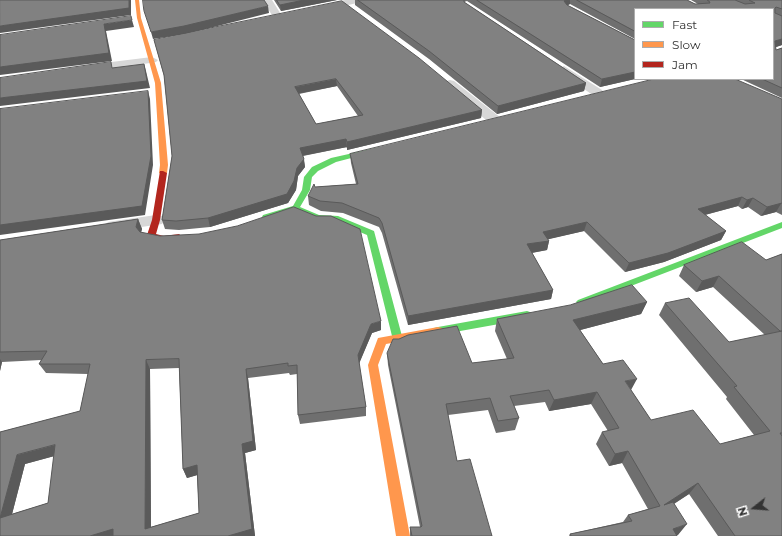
<!DOCTYPE html>
<html>
<head>
<meta charset="utf-8">
<style>
	body { margin:0 }
	#map { position:relative; width:782px; height:536px; overflow:hidden; background:#fff; font-family:Montserrat,sans-serif }
	canvas { display:block }
	.legend { position:absolute; left:634px; top:8px; width:140px; height:72px; box-sizing:border-box; background:#fff; border:1px solid #adadad; margin:0; padding:5px 7px; list-style:none; font-size:12px; color:#333 }
	.legend li { display:flex; align-items:center; gap:8px; height:20px }
	.legend b { width:20px; border:1px solid #adadad }
	.north { position:absolute; left:734px; top:488px; width:40px; height:40px; -webkit-text-stroke:3px #fff; paint-order:stroke; rotate:253deg; font-size:11px; font-weight:700; line-height:16px; text-align:center; color:#333 }
	.north::after { content:''; display:block; margin:auto; width:14px; height:18px; background:#333; clip-path:polygon(50% 0,100% 100%,50% 72%,0 100%) }
</style>
</head>
<body>
<div id="map">
<canvas width="782" height="536"></canvas>
<ul class="legend">
<li><b style="height:5px;background:#63d668"></b>Fast</li>
<li><b style="height:5px;background:#ff974d"></b>Slow</li>
<li><b style="height:5px;background:#b3261e"></b>Jam</li>
</ul>
<div class="north">N</div>
</div>
<script>
const ctx = document.querySelector('canvas').getContext('2d');
ctx.lineJoin = 'round';
function paint(path, color) { ctx.fillStyle = color; ctx.fill(path, 'evenodd'); }
function stroke(path, color, width, dash) { ctx.strokeStyle = color; ctx.lineWidth = width; ctx.lineCap = dash ? 'butt' : 'round'; ctx.setLineDash(dash || []); ctx.stroke(path); }
paint(new Path2D(`
	M262,0H272L282,16L280,18H274Z
	M345,0H364L362,2L320,11L315,8L317,6Z
	M152,57L158,60L156,62L87,73L81,69L87,65Z
	M564,66L602,90L604,93L602,96H594L560,72L558,70L560,68Z
	M450,80L454,81L501,118L503,121L501,124H491L446,87L444,84L446,81Z
	M156,215L162,216L165,220L162,224L114,231L108,230L105,226L108,222L114,221Z`), '#d7d7d7');
paint(new Path2D(`
	M380,147L382,148V150L336,162L318,171L312,177L310,190L300,207L319,215L338,216L374,231L403,340L402,343L398,344L394,343L393,340L367,235L334,221H318L295,211L266,219L262,217L263,215L293,206L302,190L304,177L312,167L331,158Z
	M782,222V228L584,304H578L576,302L578,300Z
	M527,311L530,312L532,315L530,318L527,319L438,335L434,334L433,331L434,328L438,327Z`), '#63d668');
paint(new Path2D(`
	M135,0H139L141,18L161,83L168,165L167,173L163,175L159,173L160,165L155,83L137,18Z
	M438,327L442,328L443,331L442,334L386,344L378,365L410,536H396L368,365L378,338Z`), '#ff974d');
paint(new Path2D(`
	M160,171H163L167,173L160,220L156,234L164,236L179,234L183,237L182,239L164,242L148,237L147,235L152,220Z`), '#b3261e');
paint(new Path2D(`
	M274,0H337L281,11Z
	M355,0H687L695,4H698L691,0H782V45L776,47V50L782,48V98L741,79H773L635,9V39L570,4L567,5L635,40V79L600,87L467,1L464,2L586,83L584,91L497,114L429,59L355,5Z
	M154,40L482,110L481,118L347,150V147L303,156L305,167L298,176L296,190L288,203L210,227L179,230L165,229L162,220L172,156L164,76ZM337,86L358,116L316,124L299,94Z
	M782,99V215L776,212L761,216L748,207L742,209L738,206L705,215L726,231L721,240L664,262L625,272L584,231L548,239L549,241L547,250L532,253L553,290L551,299L408,325L382,233L379,227L343,213L321,211L309,205L308,196L315,187L356,184L351,163L350,154Z
	M138,219L142,229L141,232L381,330L372,333L359,363L366,407V416L300,424L298,415L297,374L290,375L289,373L248,378L256,450L245,453L255,536H0V432L80,411L88,374L46,373L39,364L41,360L2,362L0,371V240ZM179,368L183,469L187,478L197,475L199,513L151,527L150,369ZM54,456L48,503L12,514L25,464Z
	M782,254V536H718L689,494L674,504L678,535H677V536H569L570,534L623,522L628,515L648,509L622,463L609,466L596,444L602,432L608,431L591,404L549,411L545,402L514,406L519,418L515,430L496,433L488,410L448,415L457,461L492,536H410V527H420L388,365L387,353L472,363L507,359L495,331L497,319L647,302L641,314L580,330L603,364L631,390L651,420L720,444L754,435L726,399L727,397L659,315L665,303L729,342L765,335L713,287L696,292L679,276L684,265L766,260Z`), '#6f6f6f');
paint(new Path2D(`
	M129,0H131V15L0,33V26Z
	M304,0H337L281,11L280,5Z
	M566,0H570V4L563,8L564,1Z
	M268,6L269,13L186,34L153,39L151,32Z
	M132,20L134,27L106,31L112,61L0,75V67L104,24Z
	M782,39V45L773,48L775,41Z
	M144,64L146,71L150,88L0,106V98Z
	M635,72V79L600,87L602,79Z
	M336,79L337,86L296,94L295,87Z
	M586,83L584,91L497,114L498,106Z
	M148,91L150,99L153,165L145,215L0,235V225Z
	M482,110L481,118L347,150V142Z
	M346,139L347,147L301,156L300,148Z
	M304,159L305,167L298,176L296,190L288,203L210,227L208,218L297,168Z
	M742,197L738,206L693,218L698,209Z
	M753,198L748,207L742,209L747,200Z
	M782,202L776,212L761,216L767,207Z
	M138,219L142,229L140,236L136,227Z
	M587,222L584,231L541,241L543,232Z
	M726,231L721,240L664,262L625,272L629,263Z
	M549,241L547,250L525,254L527,244Z
	M719,276L713,287L696,292L702,281Z
	M553,290L551,299L408,325V316Z
	M647,302L641,314L569,333L573,320Z
	M381,321V330L372,333L359,364L358,355L371,324Z
	M0,359L2,362L0,371Z
	M146,360L150,369L151,536L145,529Z
	M246,369L248,378L256,450L245,453L255,536H228Z
	M637,379L631,390L625,381Z
	M597,392L591,404L549,411L554,400Z
	M55,445L62,454L25,464L9,526L0,518L17,455Z
	M628,451L622,463L609,466L615,454Z
	M197,465L201,474L187,478L183,469Z
	M698,483L689,494L656,515L664,505Z
	M687,524L678,535L674,536L673,529Z
	M113,529L119,536H90Z`), '#5a5a5a');
const building = new Path2D(`
	M0,0H129V8L0,26Z
	M143,0H264L268,6L184,26L151,32L144,11Z
	M277,0H304L280,5Z
	M358,0H464V2L586,83L498,106L429,51Z
	M477,0H566L564,1L567,5L635,40V72L602,79Z
	M577,0H687L695,4L710,3L709,1L707,0H735L745,4L755,3L749,0H782V9L776,7L775,8V13L782,16V39L775,41L776,50L782,48V88L762,79H773V9H635V31Z
	M342,1L419,58L482,110L347,142L346,139L300,148L304,159L297,168L294,181L287,194L208,218L176,221L162,220L172,156L164,75L154,40ZM336,79L363,115L316,124L295,87Z
	M131,16L132,20L104,24L109,53L0,67V35Z
	M111,62L112,68L144,64L147,81L0,98V78Z
	M654,79H735L782,99V203L767,207L753,198L747,200L742,197L698,209L726,231L668,253L629,263L587,222L543,232L549,241L527,244L553,290L408,316L382,223L379,218L342,203L320,201L308,196L314,184L315,187L358,184L350,154Z
	M148,91L151,156L142,206L0,225V109Z
	M294,207L316,216H331L360,229L381,321L371,324L358,355L366,407L298,415L297,365L288,366V363L246,369L253,441L242,444L252,529L228,536H113V529L90,536H0V432L80,411L90,364H39L47,351L0,352V240L138,219L136,227L140,232L160,236L199,234L237,226ZM179,359L183,469L197,465L199,513L145,529L146,360ZM55,445L48,503L0,518L17,455Z
	M742,242L766,260L782,254V331H780L719,276L702,281L684,265Z
	M632,285L647,302L573,320L603,364L623,360L637,379L625,381L651,420L693,410L720,444L770,431L734,387L737,386L665,303L689,298L729,342L782,331V433H780L782,436V536H735L698,483L664,505L673,502L687,524L673,529L677,536H571L570,534L632,521L628,515L660,506L628,451L615,454L602,432L619,428L597,392L554,400L549,390L510,396L519,418L498,421L490,398L446,404L457,461L470,459L492,536H412L410,527H421L422,526L387,353L393,339H399L408,335L457,326L472,363L514,358L497,319L570,305Z`);
paint(building, '#818181');
stroke(building, '#5a5a5a', 1);
</script>
</body>
</html>
